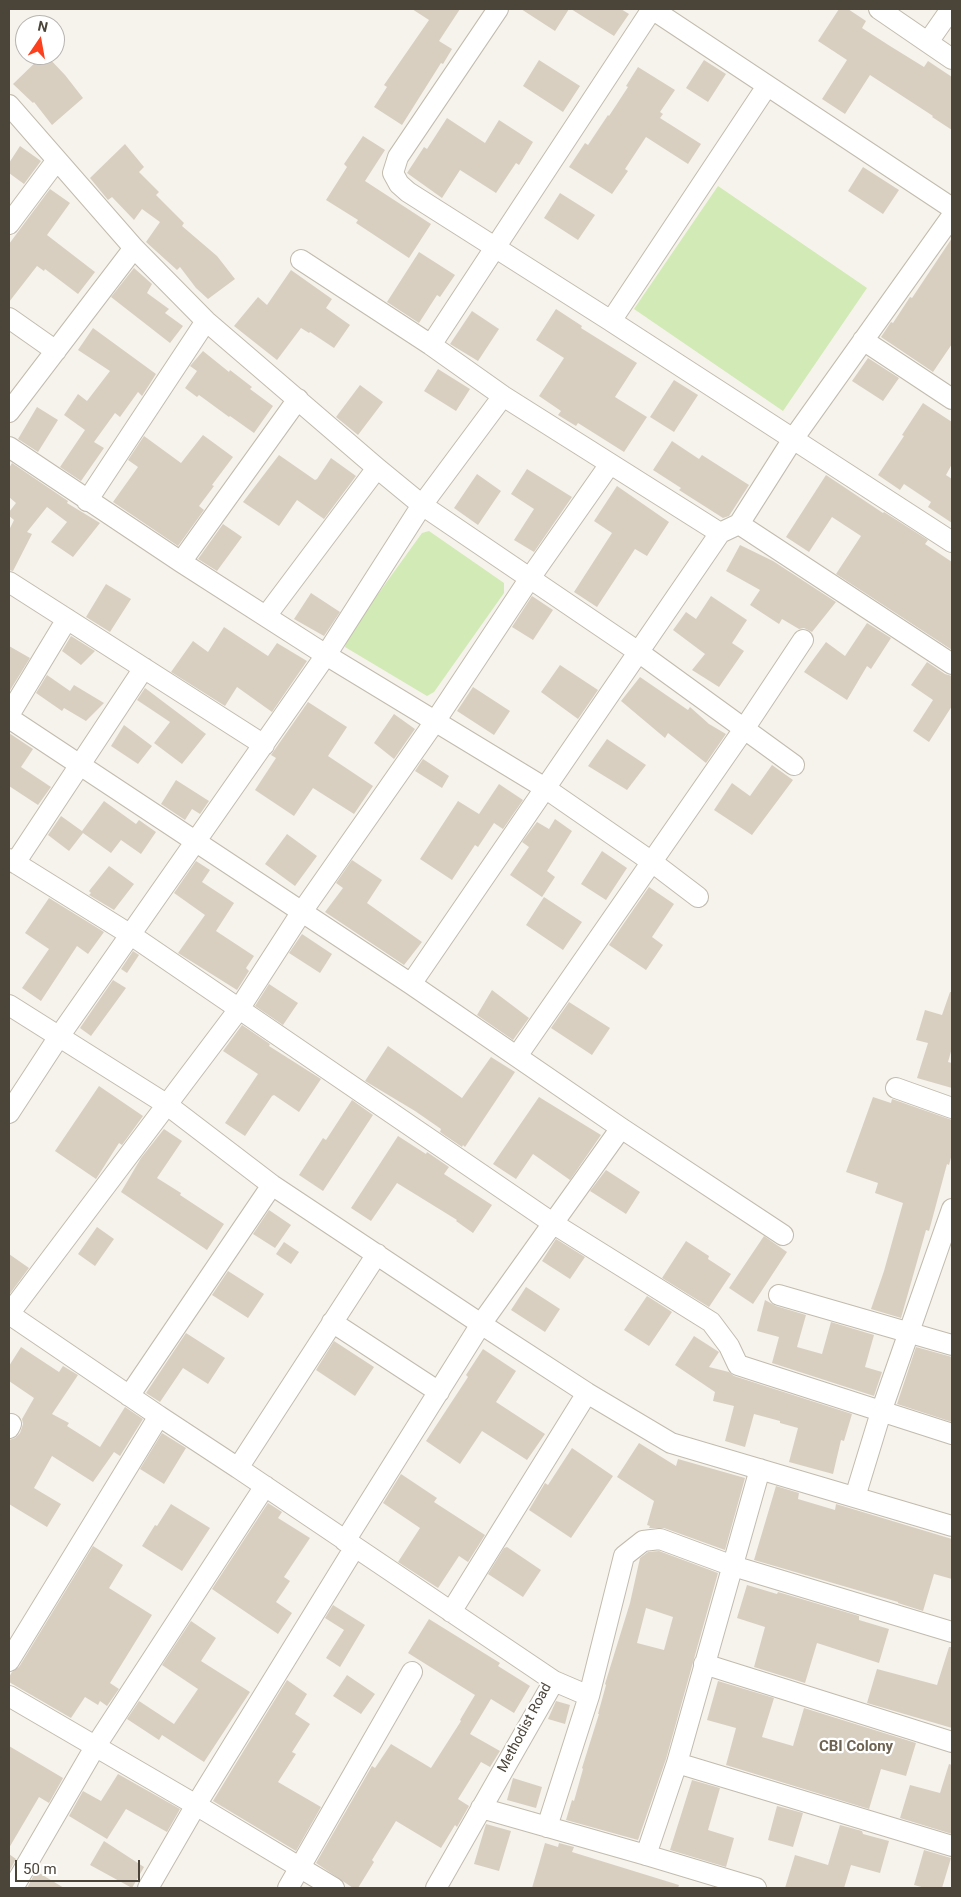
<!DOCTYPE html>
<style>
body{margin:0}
#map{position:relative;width:961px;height:1897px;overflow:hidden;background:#f6f3ec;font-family:Roboto,sans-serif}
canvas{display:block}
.frame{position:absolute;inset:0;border:10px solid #4b4439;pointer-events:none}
.north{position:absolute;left:15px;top:15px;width:50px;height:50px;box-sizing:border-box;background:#fff;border:1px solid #b7b4b0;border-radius:50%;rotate:12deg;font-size:14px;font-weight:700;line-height:20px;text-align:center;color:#4b4439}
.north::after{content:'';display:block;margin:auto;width:18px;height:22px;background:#fc3f1d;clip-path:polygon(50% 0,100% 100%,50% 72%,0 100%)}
.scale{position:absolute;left:15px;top:1860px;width:125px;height:22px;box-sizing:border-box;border:2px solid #4b4439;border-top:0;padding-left:6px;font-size:15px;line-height:18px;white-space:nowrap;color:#4b4439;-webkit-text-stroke:4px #fff;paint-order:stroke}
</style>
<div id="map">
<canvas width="961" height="1897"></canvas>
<div class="frame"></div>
<div class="north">N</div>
<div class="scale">50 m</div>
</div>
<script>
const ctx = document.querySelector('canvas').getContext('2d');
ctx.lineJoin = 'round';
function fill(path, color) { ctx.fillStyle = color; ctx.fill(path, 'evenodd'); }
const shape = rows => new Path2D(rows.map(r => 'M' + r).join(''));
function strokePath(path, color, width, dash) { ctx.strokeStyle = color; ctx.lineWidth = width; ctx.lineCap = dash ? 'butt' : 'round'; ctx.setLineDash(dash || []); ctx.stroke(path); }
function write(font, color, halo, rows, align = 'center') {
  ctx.font = font + ' Roboto,sans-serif'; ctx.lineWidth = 4.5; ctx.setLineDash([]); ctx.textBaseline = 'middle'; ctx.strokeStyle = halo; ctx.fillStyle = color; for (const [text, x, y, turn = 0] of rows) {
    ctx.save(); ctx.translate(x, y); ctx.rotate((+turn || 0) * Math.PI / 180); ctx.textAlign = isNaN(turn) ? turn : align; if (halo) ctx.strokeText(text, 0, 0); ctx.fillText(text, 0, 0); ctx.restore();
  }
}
const green = shape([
 [718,186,867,288,783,411,634,309],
 [429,531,504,583,504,593,434,692,427,696,345,647,347,637,422,533]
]);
const building = shape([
 [412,9,460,9,439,41,452,49,443,64,441,63,402,125,374,107,387,87,384,85,429,20],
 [521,9,569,9,555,31],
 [571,9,621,9,629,14,614,36],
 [839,9,848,9,866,21,862,28,890,46,924,67,928,61,952,77,952,130,932,117,933,116,870,75,845,114,822,99,847,60,818,41],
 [43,55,46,55,65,75,83,98,52,125,34,102,33,103,13,84],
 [539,60,580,86,563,112,523,86],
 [704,60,726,74,708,102,686,88],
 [638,67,675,90,660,112,663,114,660,118,701,144,688,164,646,137,625,169,628,171,612,194,569,167,585,143,588,145,608,115,609,116,628,87,626,86],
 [447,118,485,143,499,120,533,142,519,165,516,163,496,193,460,170,442,198,407,173,424,147,427,149],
 [363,136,385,150,365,181,431,224,409,258,356,223,358,220,326,200,347,167,344,164],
 [125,144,144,167,139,172,159,192,156,195,184,223,182,226,217,256,235,279,208,299,196,288,180,267,177,270,146,242,160,222,142,209,134,220,112,197,108,200,90,178],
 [20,146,41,161,24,184,9,173,9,163],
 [863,167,899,190,883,214,848,191],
 [50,189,70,203,47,235,95,272,78,294,45,269,44,271,37,266,9,302,9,244],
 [560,193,595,215,578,240,544,218],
 [952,238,952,344,933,372,881,337,891,322,893,323,910,297,912,298],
 [419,252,455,275,440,297,437,295,419,323,387,302],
 [134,268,152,284,147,293,169,309,165,313,183,326,170,343,111,297],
 [291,270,332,299,326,308,350,325,334,348,310,332,309,333,301,328,277,360,234,326,258,297,267,305],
 [556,309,582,326,581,328,637,363,615,397,647,417,624,452,578,423,576,426,558,415,561,411,539,396,564,358,536,340],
 [472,311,499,329,478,361,450,344],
 [93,328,156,374,142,396,138,392,120,417,115,413,94,442,104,448,81,481,60,467,85,430,64,415,78,394,87,401,110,371,78,350],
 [203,351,229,372,230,370,252,387,250,389,273,406,254,433,230,416,229,417,199,395,197,397,185,388,197,371,190,366],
 [868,358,899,378,883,401,852,381],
 [438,369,470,389,456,411,424,391],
 [674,380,698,395,674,432,650,417],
 [360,385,383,402,358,435,336,417],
 [923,403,952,422,952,464,946,475,952,479,952,523,928,507,931,502,904,484,900,490,878,475,904,436,902,435],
 [37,407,58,420,38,452,18,439],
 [203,435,233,457,212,485,214,486,199,506,204,510,178,546,113,502,138,467,128,460,144,436,181,463],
 [672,441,699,459,702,455,749,485,729,516,723,518,679,490,681,488,653,470],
 [279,455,315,480,317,479,331,458,356,476,324,519,297,500,279,526,243,502],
 [12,463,68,501,67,503,100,523,73,557,51,542,67,522,47,507,27,532,32,534,13,571,9,570,9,530,14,520,9,516,9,512,16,503,9,497,9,468],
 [527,469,572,497,534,552,514,540,534,509,511,494],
 [477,474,501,491,478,525,454,508],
 [826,475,883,513,884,512,928,540,925,544,952,562,952,650,836,574,861,536,832,517,809,552,786,537],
 [617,486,669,522,647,556,635,549,597,607,574,592,612,533,594,521],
 [223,524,242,537,217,571,198,559],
 [740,545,773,561,836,602,812,632,804,628,799,629,782,619,779,624,750,605,760,590,726,571],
 [106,584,131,599,110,632,86,617],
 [311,593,340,612,324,636,294,619],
 [532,596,553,610,533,640,512,627],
 [711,596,747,620,732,643,744,651,719,687,692,670,705,654,673,630,686,612,696,619],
 [867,623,891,638,871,669,867,666,847,700,804,672,826,642,845,656],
 [224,627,268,656,277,643,307,661,272,712,237,687,225,706,171,672,193,641,208,652],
 [71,636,95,651,81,665,62,651],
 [9,646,30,658,9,692],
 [927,662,945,674,952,676,952,706,929,742,913,731,933,700,911,685],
 [560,665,598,690,578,719,541,692],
 [47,675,70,691,74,685,104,703,86,721,64,708,62,711,36,693],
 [640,677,688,710,690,707,709,724,726,734,706,763,668,733,665,738,621,701],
 [473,687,510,711,494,735,457,711],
 [145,688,206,734,182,764,154,743,170,722,137,700],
 [308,702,347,727,328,756,373,786,354,814,313,788,294,816,255,790,276,758,271,755],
 [394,714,415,729,394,759,374,743],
 [124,725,152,746,138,764,111,746],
 [9,733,33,749,21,767,51,787,38,805,9,786],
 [607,739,646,765,627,790,588,766],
 [423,759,449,776,442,788,415,771],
 [772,765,793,780,752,835,714,810,732,783,750,796],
 [176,780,209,801,200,814,192,809,185,820,161,804],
 [499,784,523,800,503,829,494,823,478,847,475,845,452,880,420,859,458,801,479,814],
 [104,801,136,824,139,820,156,832,141,854,121,840,111,853,83,833,69,851,48,835,61,816,82,831],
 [555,819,572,831,547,871,555,877,542,897,510,875,529,847,522,842,537,822,549,829],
 [287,834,317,856,295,886,265,864],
 [602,851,627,868,606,900,581,884],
 [352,860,382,880,367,903,422,942,404,965,325,912,343,888,336,883],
 [196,861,210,870,202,882,234,903,216,931,254,956,246,968,249,971,237,990,178,953,205,915,174,893],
 [109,866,134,884,114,910,89,895,91,893,89,891],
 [649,887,674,904,652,937,663,945,646,970,609,945],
 [544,897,582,922,563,950,526,925],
 [49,898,104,932,88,954,77,946,41,1001,22,988,49,949,25,933],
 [302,934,332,954,320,973,289,953],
 [133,951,139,955,127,973,121,969],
 [113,980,126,988,91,1036,80,1028],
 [269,984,298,1003,283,1025,255,1006],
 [492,990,529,1018,513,1040,477,1015],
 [950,992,952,992,952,1048,948,1062,952,1063,952,1088,917,1078,928,1043,916,1040,925,1010,942,1015],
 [569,1002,610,1028,592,1055,551,1028],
 [242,1025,270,1044,269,1046,321,1079,299,1112,274,1095,272,1096,245,1136,225,1123,258,1074,223,1051],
 [388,1046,462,1098,491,1057,515,1072,465,1147,463,1145,462,1147,440,1132,441,1129,415,1111,365,1081],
 [99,1086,143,1116,122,1145,119,1143,96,1179,55,1151],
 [539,1097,601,1135,570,1180,533,1154,516,1179,493,1164],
 [873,1097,891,1103,892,1099,952,1120,952,1154,949,1165,947,1164,929,1231,926,1230,901,1318,871,1309,884,1271,903,1203,875,1193,878,1183,846,1172],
 [352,1100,373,1115,323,1191,299,1175,323,1138,326,1140],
 [164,1129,182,1141,157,1178,181,1193,180,1195,224,1224,207,1250,121,1192,141,1158],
 [398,1136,426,1154,427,1152,449,1167,444,1174,492,1205,473,1233,456,1221,457,1220,397,1183,371,1221,351,1208],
 [606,1170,640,1192,626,1214,590,1191],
 [269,1210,291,1225,275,1248,253,1234],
 [97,1227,114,1239,95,1266,78,1254],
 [764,1236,787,1252,753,1304,729,1288],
 [556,1239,585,1257,570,1279,542,1261],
 [686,1241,709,1256,708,1259,731,1274,709,1307,662,1278],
 [284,1242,299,1252,291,1264,276,1254],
 [9,1254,29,1268,9,1295],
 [228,1271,264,1294,248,1318,212,1295],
 [526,1287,560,1309,545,1332,511,1310],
 [647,1296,672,1312,649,1346,624,1330],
 [765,1300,776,1306,806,1315,797,1347,822,1354,831,1322,874,1335,865,1367,882,1372,874,1396,772,1363,779,1337,757,1331],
 [186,1333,225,1358,208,1384,183,1368,160,1402,146,1393],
 [694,1336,719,1352,709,1367,729,1372,734,1376,852,1414,844,1441,841,1440,833,1474,789,1462,798,1428,780,1423,780,1421,754,1414,745,1447,725,1441,734,1406,713,1401,715,1392,675,1365],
 [334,1341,374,1367,355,1396,316,1370],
 [21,1347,59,1372,63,1366,78,1375,52,1414,69,1423,67,1426,100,1447,125,1407,143,1419,120,1456,114,1452,93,1482,52,1456,34,1488,61,1504,47,1527,9,1504,9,1440,15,1438,20,1433,23,1424,22,1419,34,1398,9,1381,9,1366],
 [916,1347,952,1357,952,1422,897,1404],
 [483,1349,516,1371,496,1402,545,1434,527,1460,482,1431,460,1464,426,1441,468,1377,466,1375],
 [162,1433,186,1448,164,1484,140,1469],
 [639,1443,676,1466,678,1459,745,1478,725,1550,664,1528,649,1528,650,1526,647,1525,654,1501,617,1477],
 [572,1448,613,1476,571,1538,529,1510,545,1483,548,1485],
 [401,1474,437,1498,434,1502,485,1535,468,1562,459,1556,438,1588,398,1562,420,1528,383,1503],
 [776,1486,799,1493,798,1499,835,1510,836,1504,952,1539,952,1579,934,1574,923,1611,898,1603,898,1602,754,1560],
 [268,1503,282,1512,278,1518,310,1538,284,1577,290,1581,276,1602,292,1613,278,1634,212,1589],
 [171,1504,210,1528,182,1571,142,1546,155,1525,157,1526],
 [93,1546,123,1565,109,1588,152,1615,110,1683,119,1689,107,1706,100,1701,98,1705,85,1697,71,1718,9,1682,9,1677,12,1672,19,1667],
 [507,1547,541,1570,523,1597,488,1574,504,1548],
 [659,1551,718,1573,666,1759,638,1840,566,1820,572,1800,574,1801,583,1769,582,1768,599,1714,598,1714,606,1685,605,1684,630,1603,640,1558,648,1552],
 [646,1608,673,1617,664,1650,637,1643],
 [747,1585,777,1594,778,1592,859,1616,859,1620,889,1629,879,1663,817,1643,805,1683,754,1667,765,1627,737,1618],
 [333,1605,365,1625,340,1667,326,1658,344,1630,325,1618],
 [429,1619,500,1663,498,1666,530,1686,514,1713,491,1699,470,1734,500,1751,490,1767,481,1762,458,1799,469,1806,457,1827,455,1825,441,1848,396,1821,372,1860,374,1862,358,1888,353,1888,316,1863,372,1766,375,1768,391,1744,431,1768,461,1721,460,1720,475,1695,408,1653],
 [191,1621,216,1638,201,1661,250,1692,204,1762,162,1735,159,1740,127,1719,139,1701,174,1724,198,1689,162,1665],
 [949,1647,952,1647,952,1728,867,1703,877,1669,937,1685],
 [347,1675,375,1694,361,1714,333,1696],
 [287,1680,307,1694,295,1714,310,1724,292,1752,296,1754,278,1782,321,1807,296,1851,213,1801],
 [718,1681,774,1698,762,1737,793,1746,804,1708,916,1743,906,1776,881,1769,869,1809,726,1765,736,1728,707,1720],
 [556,1701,570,1705,565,1724,548,1719],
 [9,1746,63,1778,49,1803,39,1797,9,1848],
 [949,1764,952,1765,952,1834,900,1818,910,1785,940,1793],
 [118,1774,180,1809,167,1832,126,1809,107,1839,69,1816,83,1791,101,1801],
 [513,1778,542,1787,536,1808,507,1800],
 [692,1780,720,1788,708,1830,734,1838,726,1867,670,1850],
 [777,1806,803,1813,793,1847,768,1840],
 [486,1824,511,1831,499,1871,474,1864],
 [840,1825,862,1831,863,1834,889,1841,880,1873,851,1865,844,1888,785,1888,795,1855,828,1865],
 [104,1841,144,1867,132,1888,90,1865],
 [545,1843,558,1847,559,1843,574,1847,572,1852,679,1885,678,1888,532,1888],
 [924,1850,951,1858,942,1888,925,1888,914,1885],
 [9,1854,16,1859,9,1872],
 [36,1871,64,1888,27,1888]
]);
const minor = shape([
 [498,9,398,157,393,173,399,184,408,192,611,321,767,86],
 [652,9,952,208],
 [879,9,952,59],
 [928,42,951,9],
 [9,105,134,248,206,321,377,468,422,505,637,651,794,765],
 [9,224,57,160],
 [301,260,431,345],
 [9,318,56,351],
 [611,321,952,542],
 [863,340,952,399],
 [9,412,134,248],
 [9,447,181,562,326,655,545,788,652,862,698,897],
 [87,501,206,321],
 [739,524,952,664],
 [720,533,739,524,793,439,952,216],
 [181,562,298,399],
 [9,582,264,745],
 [266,616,377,468],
 [9,715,67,619],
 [9,718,411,984,621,1128,783,1235],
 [9,859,131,935,554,1224,711,1322,729,1346,738,1365,952,1434],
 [15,863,144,668],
 [411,984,720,533,503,396,431,345,652,9],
 [9,1005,166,1104,272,1185,481,1324,587,1393,671,1443,952,1526],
 [517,1056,744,729,803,640],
 [896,1088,952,1108],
 [9,1113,58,1038,326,655,422,505,503,396],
 [779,1295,952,1345],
 [9,1314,239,1009,301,913,436,720,530,578,610,464],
 [9,1314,159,1416],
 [332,1322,439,1392],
 [129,1396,272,1185],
 [9,1428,11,1424],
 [238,1468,554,1681,589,1696],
 [855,1497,881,1412,952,1209],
 [345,1541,481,1324,621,1128],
 [451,1612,587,1393],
 [9,1661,159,1416,238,1468,377,1254],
 [704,1664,952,1742],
 [9,1696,196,1805,334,1888],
 [677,1763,952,1846],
 [481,1808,646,1855,756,1888],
 [547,1827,589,1696,624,1556,643,1541,660,1539,733,1566,952,1632],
 [646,1855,677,1763,760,1469],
 [13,1888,95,1747,265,1486],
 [148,1888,196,1805,355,1547],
 [288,1888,412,1672],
 [436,1888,554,1681]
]);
const streetNames = [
 ["Methodist Road",525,1728,-62]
];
const neighbourhoodNames = [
 ["CBI Colony",856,1747]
];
fill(green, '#d2eab5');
fill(building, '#d8cfc1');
strokePath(minor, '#c2bbae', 22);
strokePath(minor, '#fff', 20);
write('14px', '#4b4439', '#fff', streetNames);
write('bold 15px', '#6e6250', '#fff', neighbourhoodNames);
</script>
